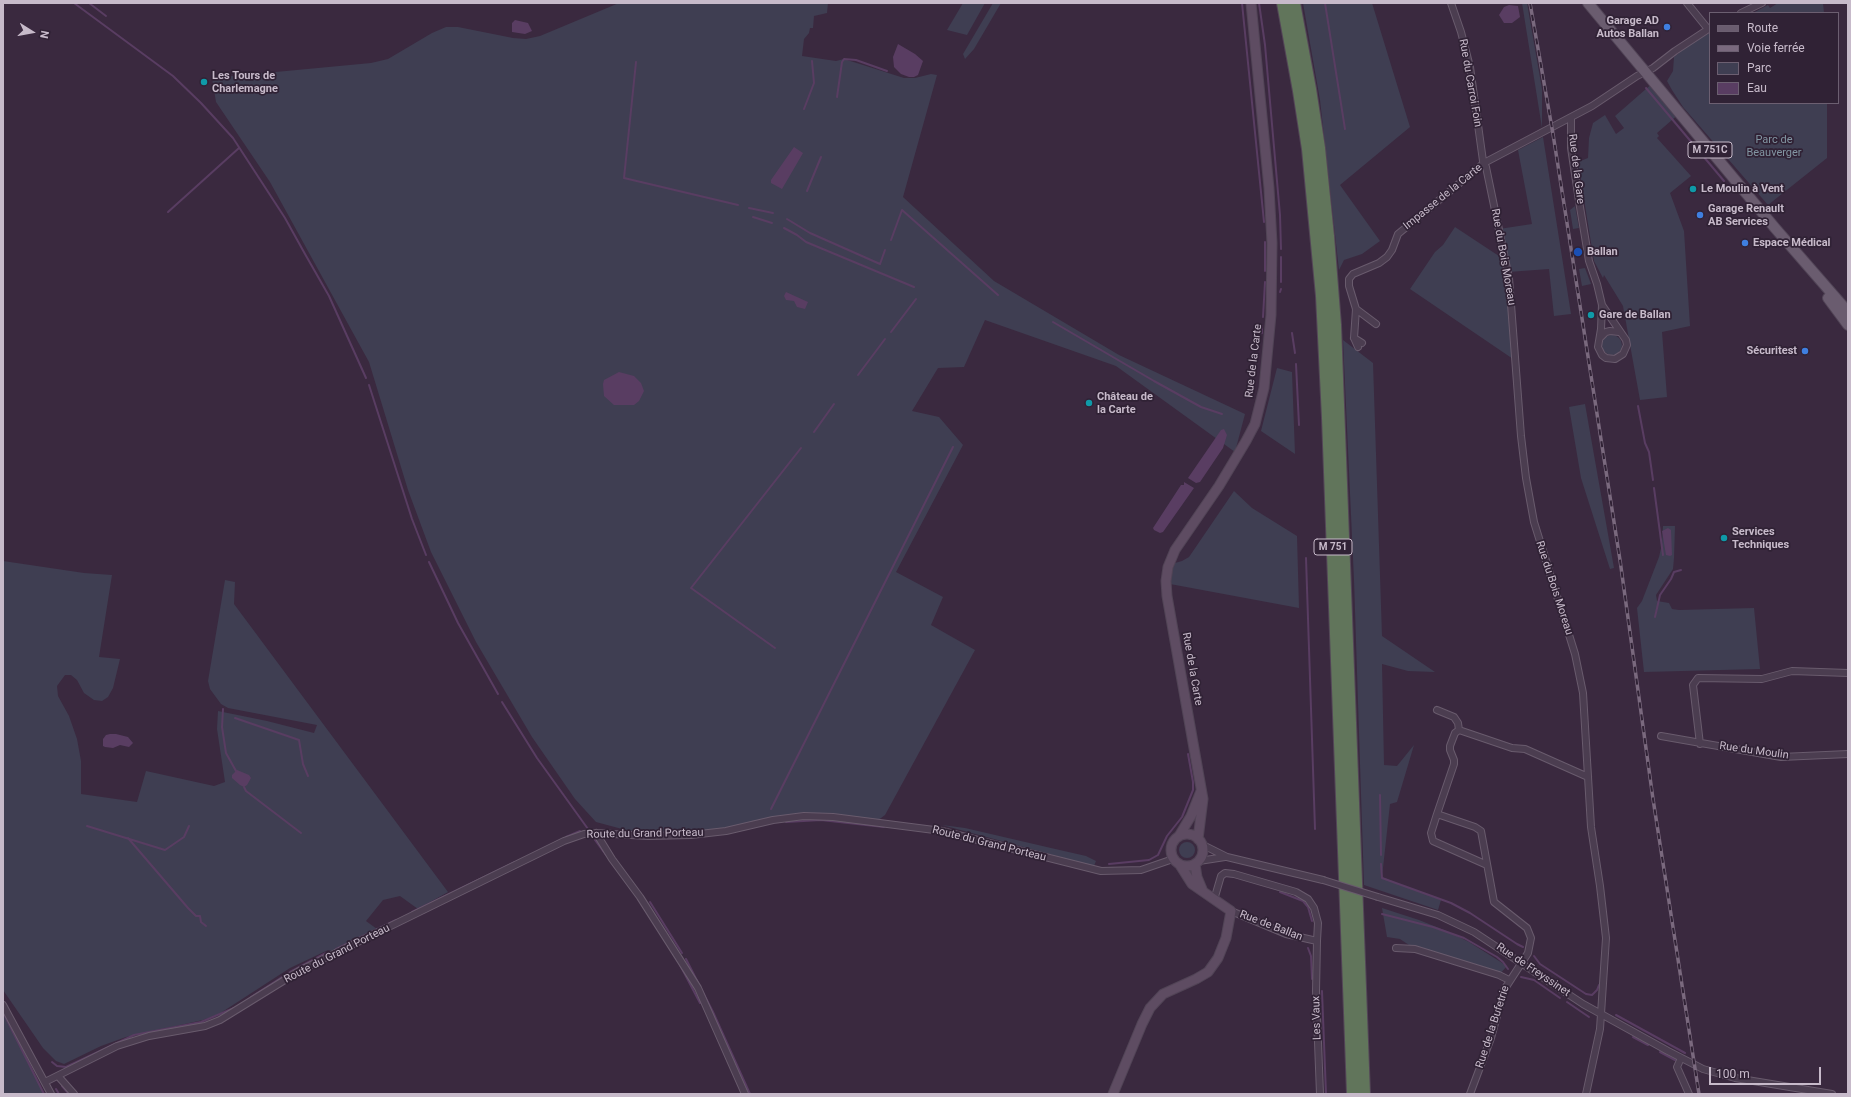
<!DOCTYPE html>
<meta charset="utf-8">
<style>
body{margin:0}
#map{position:relative;width:1851px;height:1097px;overflow:hidden;background:#3a293f;font-family:Roboto,sans-serif}
canvas{display:block}
.frame{position:absolute;inset:0;border:4px solid #c7baca;pointer-events:none}
.legend{position:absolute;left:1709px;top:12px;width:130px;height:92px;box-sizing:border-box;background:#302235;border:1px solid #6c5f71;margin:0;padding:5px 7px;list-style:none;font-size:12px;color:#c7baca}
.legend li{display:flex;align-items:center;gap:8px;height:20px}
.legend b{width:20px;border:1px solid #6c5f71}
.north{position:absolute;left:12px;top:12px;width:40px;height:40px;-webkit-text-stroke:3px #302235;paint-order:stroke;rotate:101deg;font-size:11px;font-weight:700;line-height:16px;text-align:center;color:#c7baca}
.north::after{content:'';display:block;margin:auto;width:14px;height:18px;background:#c7baca;clip-path:polygon(50% 0,100% 100%,50% 72%,0 100%)}
.scale{position:absolute;left:1709px;top:1067px;width:112px;height:18px;box-sizing:border-box;border:2px solid #c7baca;border-top:0;padding-left:5px;font-size:12px;line-height:14px;white-space:nowrap;color:#c7baca;-webkit-text-stroke:3px #302235;paint-order:stroke}
</style>
<div id="map">
<canvas width="1851" height="1097"></canvas>
<div class="frame"></div>
<ul class="legend">
<li><b style="height:5px;background:#6a5c6f"></b>Route</li>
<li><b style="height:5px;background:#7a697e"></b>Voie ferrée</li>
<li><b style="height:11px;background:#3f3e52"></b>Parc</li>
<li><b style="height:11px;background:#593d62"></b>Eau</li>
</ul>
<div class="north">N</div>
<div class="scale">100 m</div>
</div>
<script>
const ctx = document.querySelector('canvas').getContext('2d');
ctx.lineJoin = 'round';
function fill(path, color) { ctx.fillStyle = color; ctx.fill(path, 'evenodd'); }
const shape = rows => new Path2D(rows.map(r => 'M' + r).join(''));
function strokePath(path, color, width, dash) { ctx.strokeStyle = color; ctx.lineWidth = width; ctx.lineCap = dash ? 'butt' : 'round'; ctx.setLineDash(dash || []); ctx.stroke(path); }
function write(font, color, halo, rows, align = 'center') {
  ctx.font = font + ' Roboto,sans-serif'; ctx.lineWidth = 3.5; ctx.setLineDash([]); ctx.textBaseline = 'middle'; ctx.strokeStyle = halo; ctx.fillStyle = color; for (const [text, x, y, turn = 0] of rows) {
    ctx.save(); ctx.translate(x, y); ctx.rotate((+turn || 0) * Math.PI / 180); ctx.textAlign = isNaN(turn) ? turn : align; if (halo) ctx.strokeText(text, 0, 0); ctx.fillText(text, 0, 0); ctx.restore();
  }
}
const green = shape([
 [619,3,828,3,827,13,814,16,813,28,810,28,809,33,804,39,802,56,836,61,844,59,904,78,915,78,931,74,937,75,903,197,994,281,1119,355,1245,414,1235,452,1116,366,985,320,964,367,938,368,912,411,939,417,963,445,896,572,943,597,931,625,975,650,885,815,877,821,804,816,726,831,648,836,596,822,575,799,532,737,476,642,431,552,408,490,369,362,270,182,216,102,212,78,371,63,388,59,432,33,446,27,458,27,513,38,526,39,540,36],
 [963,3,985,3,967,35,947,30],
 [993,3,1001,3,974,49,965,59,963,54],
 [1303,3,1372,3,1410,127,1340,185,1380,241,1362,254,1344,260,1339,270,1320,100],
 [1522,3,1527,3,1542,89,1542,128],
 [1778,3,1823,3,1824,13,1753,13,1768,5,1770,8],
 [1710,33,1710,103,1827,103,1827,158,1768,205,1683,107,1672,90,1667,81,1673,71,1674,57,1692,42],
 [1654,82,1680,113,1657,133,1659,136,1657,138,1691,176,1670,193,1684,231,1690,326,1662,332,1667,397,1640,400,1623,306,1604,275,1603,278,1594,261,1578,162,1588,158,1589,138,1593,123,1605,115,1616,134,1624,128,1615,116],
 [1543,137,1571,314,1554,316,1549,269,1508,272,1516,361,1410,289,1435,252,1443,245,1455,227,1505,260,1499,229,1532,224,1518,150],
 [1575,206,1579,228,1573,229,1570,210],
 [1585,268,1591,284,1582,286,1579,269],
 '1602 345a10 10 0 1 1 20 0a10 10 0 1 1-20 0Z',
 [1343,340,1373,363,1382,636,1435,672,1408,671,1382,664,1384,765,1397,766,1414,745,1397,802,1390,804,1382,877,1441,900,1438,910,1364,885,1354,580],
 [1277,368,1292,372,1295,454,1261,431],
 [1585,404,1614,568,1610,569,1581,478,1569,407],
 [1234,491,1252,508,1297,536,1299,608,1170,584,1171,573,1175,563,1182,561,1189,557],
 [1663,526,1675,526,1674,558,1673,569,1656,595,1657,601,1669,603,1672,609,1679,610,1754,608,1760,669,1644,672,1637,608,1642,601,1659,557,1662,544],
 [3,561,84,573,112,575,99,657,120,659,113,688,108,697,102,701,94,700,84,693,77,680,71,675,65,675,57,686,58,696,69,716,77,739,81,761,81,794,137,802,146,771,214,786,225,782,217,729,218,711,267,721,314,733,317,725,228,708,221,704,210,689,208,681,225,580,235,582,234,604,448,892,418,909,400,896,383,900,366,921,381,932,336,952,328,950,290,968,219,1014,203,1020,126,1037,101,1046,64,1064,56,1061,43,1048,3,990],
 [942,825,965,828,1051,848,1086,856,1096,861,1094,866],
 '1179 850a8 8 0 1 1 16 0a8 8 0 1 1-16 0Z',
 [1382,908,1419,920,1449,932,1469,942,1507,966,1499,975,1415,949,1400,939,1387,937],
 [3,1014,16,1036,44,1094,3,1094]
]);
const water = shape([
 [1509,5,1518,6,1520,17,1512,23,1504,23,1499,15,1504,7],
 [515,20,528,23,532,31,525,34,512,32,512,23],
 [898,44,915,54,923,61,918,75,914,77,909,77,901,74,894,67,893,57],
 [794,147,803,153,782,189,771,183,771,180],
 [786,292,808,302,805,309,797,307,794,301,786,300,784,296],
 [619,372,634,376,641,383,644,391,639,401,634,405,614,405,604,396,603,384,604,380],
 [1224,429,1227,435,1223,448,1200,482,1196,483,1188,478,1221,430],
 [1184,482,1194,488,1163,532,1160,533,1154,530,1153,528,1181,485,1184,485],
 [1668,528,1671,530,1672,555,1670,556,1666,555,1662,531],
 [110,734,116,734,128,737,133,743,129,747,120,745,113,748,105,747,103,746,103,739,106,735],
 [237,770,249,775,251,778,247,785,244,787,240,785,232,778,232,775]
]);
const stream = shape([
 [74,3,173,76,201,103,233,138,285,218,305,254,329,296,366,378],
 [89,3,106,16],
 [1242,3,1264,222],
 [1259,3,1265,45,1280,215,1281,249],
 [1325,3,1345,129],
 [636,62,624,178,738,205],
 [1646,88,1724,181],
 [837,97,842,62,844,59,856,60,887,71],
 [804,109,814,83,812,61],
 [807,191,821,157],
 [749,208,773,213],
 [168,212,239,148],
 [753,217,772,223],
 [787,219,810,233,880,264,885,250],
 [784,228,797,235,806,242,914,287],
 [891,240,902,210,998,295],
 [1265,271,1265,242],
 [1281,282,1281,257],
 [1280,292,1281,289],
 [1263,317,1265,282],
 [1053,322,1154,381,1201,407,1222,414],
 [891,332,916,299],
 [1262,333,1262,326],
 [1292,333,1295,353],
 [1296,364,1299,425],
 [858,375,885,339],
 [369,385,412,519,426,555],
 [1638,406,1645,443,1649,452,1653,480],
 [814,432,834,404],
 [1654,488,1663,555],
 [1306,558,1315,829],
 [429,562,458,623,498,694],
 [1655,617,1660,595,1671,579,1674,572,1681,570],
 [775,648,691,588,801,448],
 [502,702,537,758,588,829],
 [223,709,222,727,226,753,236,771],
 [235,718,299,740,303,764,308,776],
 [244,787,246,791,301,833],
 [1380,795,1381,855],
 [771,809,953,447],
 [786,822,821,820,884,827],
 [87,826,165,850,184,837,189,826],
 [566,837,580,831],
 [128,838,188,908,196,916,200,916,201,922,206,926],
 [595,840,606,855],
 [1109,864,1149,860,1158,855,1167,836,1182,817,1193,790,1193,782,1188,754],
 [1381,864,1382,878,1451,903,1470,913,1517,944,1523,947],
 [1280,892,1303,901,1308,907,1312,921],
 [650,902,682,953],
 [412,912,515,862],
 [1382,914,1433,927,1464,938,1497,957,1503,962,1508,969],
 [1308,948,1311,956,1312,979],
 [336,949,396,920],
 [1534,956,1540,964,1586,994,1592,995,1597,990,1599,985],
 [686,959,713,1012,750,1094],
 [680,965,700,1003],
 [1521,977,1534,980,1560,998],
 [1322,991,1326,1094],
 [251,997,290,972,326,953],
 [1567,1002,1589,1017],
 [3,1012,44,1094],
 [1616,1015,1685,1053],
 [1633,1037,1648,1045],
 [1660,1052,1675,1060],
 [52,1062,57,1066,66,1067,134,1035,201,1022,234,1008],
 [62,1086,69,1094],
 [56,1089,59,1094]
]);
const street = shape([
 [1451,3,1461,32,1470,67,1483,161,1486,167,1509,278,1521,436,1526,478,1534,522,1575,654,1583,693,1591,827,1600,886,1606,938,1600,1029,1586,1094],
 [1687,3,1708,29],
 [1741,13,1762,3],
 [1571,118,1571,148,1579,201,1589,261,1597,284,1602,305,1601,329,1598,347,1602,355,1606,358,1615,359,1623,354,1627,345,1626,340,1602,305],
 [1356,309,1376,324],
 [1354,338,1362,343],
 [1600,338,1606,332,1610,331,1619,332],
 [1358,347,1354,338,1356,309,1349,286,1349,279,1353,274,1379,263,1387,257,1392,250,1398,234,1484,163,1592,106,1637,76,1653,68,1675,51,1710,28],
 [1437,710,1454,717,1458,723,1459,730],
 [1661,736,1781,757,1848,754],
 [1700,744,1693,685,1698,678,1762,679,1792,671,1848,673],
 [1437,814,1454,764,1454,760,1450,750,1450,746,1455,733,1459,730,1512,748,1525,749,1588,777],
 [596,833,612,859,640,897,698,988,745,1094],
 [1201,844,1227,857,1323,880],
 [1199,861,1225,857],
 [1378,897,1438,915,1474,932,1583,1004,1668,1051,1703,1069,1735,1078,1832,1094],
 [1214,900,1221,876,1225,873,1234,874,1296,892,1308,899,1314,908,1318,923,1317,941,1286,934,1231,911],
 [1317,941,1316,991,1320,1094],
 [1396,948,1415,949,1499,975,1509,980],
 [3,1005,51,1094],
 [1681,1058,1677,1067,1689,1094],
 [58,1076,74,1094],
 [45,1082,117,1046,149,1036,205,1026,220,1020,301,970,564,841,584,834,596,833,648,836,691,835,726,831,773,820,804,816,833,817,942,831,1101,871,1141,870,1173,859],
 [1470,1094,1491,1038,1504,990,1528,953,1531,938,1527,928,1494,902,1481,831,1475,827,1437,814,1431,833,1433,841,1487,865]
]);
const secondary = shape([
 '1171 850a16 16 0 1 1 32 0a16 16 0 1 1-32 0Z',
 [1179,836,1191,816,1201,791],
 [1198,839,1203,799,1167,596,1166,581,1168,567,1175,550,1219,486,1246,441,1255,424,1264,388,1271,315,1272,243,1269,188,1251,3],
 [1195,864,1197,877,1202,889],
 [1113,1094,1142,1024,1150,1008,1163,994,1196,979,1208,972,1218,958,1226,938,1231,911,1192,884,1180,865]
]);
const primary = shape([
 [1588,3,1775,228,1848,312],
 [1828,298,1848,325]
]);
const highway = shape([
 [1283,3,1299,91,1308,149,1322,296,1328,418,1353,1094],
 [1294,3,1310,89,1319,148,1328,236,1335,325,1364,1094]
]);
const rail = shape([
 [1530,3,1553,134,1620,560,1653,799,1699,1094]
]);
const streetBridge = shape([
 [1323,880,1378,897]
]);
const markers = [
 [1667,27,4,"#3f7fe0"],
 [204,82,4,"#0f9aa8"],
 [1693,189,4,"#0f9aa8"],
 [1700,215,4,"#3f7fe0"],
 [1745,243,4,"#3f7fe0"],
 [1578,252,5,"#1a4fb4"],
 [1591,315,4,"#0f9aa8"],
 [1805,351,4,"#3f7fe0"],
 [1089,403,4,"#0f9aa8"],
 [1724,538,4,"#0f9aa8"]
];
const shields = [
 [1710,150,44],
 [1333,547,38]
];
const shieldNames = [
 ["M 751C",1710,150],
 ["M 751",1333,547]
];
const poiNames = [
 ["Garage AD",1659,21,"right"],
 ["Autos Ballan",1659,34,"right"],
 ["Les Tours de",212,76],
 ["Charlemagne",212,89],
 ["Le Moulin à Vent",1701,189],
 ["Garage Renault",1708,209],
 ["AB Services",1708,222],
 ["Espace Médical",1753,243],
 ["Ballan",1587,252],
 ["Gare de Ballan",1599,315],
 ["Sécuritest",1797,351,"right"],
 ["Château de",1097,397],
 ["la Carte",1097,410],
 ["Services",1732,532],
 ["Techniques",1732,545]
];
const streetNames = [
 ["Rue du Carroi Foin",1470,83,80],
 ["Rue de la Gare",1576,169,83],
 ["Impasse de la Carte",1443,197,-39],
 ["Rue du Bois Moreau",1503,257,80],
 ["Rue de la Carte",1254,361,-83],
 ["Rue du Bois Moreau",1554,588,72],
 ["Rue de la Carte",1192,669,80],
 ["Rue du Moulin",1754,751,8],
 ["Route du Grand Porteau",645,834,-1],
 ["Route du Grand Porteau",989,844,14],
 ["Rue de Ballan",1271,926,21],
 ["Route du Grand Porteau",337,954,-27],
 ["Rue de Freyssinet",1533,970,34],
 ["Les Vaux",1317,1018,-92],
 ["Rue de la Bufetrie",1493,1027,-72]
];
const parkNames = [
 ["Parc de",1774,140],
 ["Beauverger",1774,153]
];
fill(green, '#3f3e52');
fill(water, '#593d62');
strokePath(stream, '#593d62', 2);
strokePath(street, '#695b6d', 8);
strokePath(secondary, '#514456', 11);
strokePath(primary, '#514456', 12);
strokePath(highway, '#534557', 14);
strokePath(street, '#4b3d50', 6);
strokePath(secondary, '#5e4c62', 9);
strokePath(primary, '#6a5c6f', 10);
strokePath(highway, '#61755b', 12);
strokePath(rail, '#7a697e', 3.5);
strokePath(rail, '#302235', 2, [6]);
strokePath(streetBridge, '#695b6d', 8, []);
strokePath(streetBridge, '#4b3d50', 6);
for (const [x, y, r, color] of markers) { const dot = new Path2D(); dot.arc(x, y, r, 0, 2 * Math.PI); ctx.fillStyle = color; ctx.fill(dot); strokePath(dot, '#302235', 1.5); }
for (const [x, y, w] of shields) { const box = new Path2D(); box.roundRect(x - w / 2, y - 8, w, 16, 3); ctx.fillStyle = '#302235'; ctx.fill(box); strokePath(box, '#c7baca', 1); }
write('bold 10px', '#c7baca', null, shieldNames);
write('bold 11px', '#c7baca', '#302235', poiNames, 'left');
write('11px', '#c7baca', '#302235', streetNames);
write('11px', '#8295a2', '#302235', parkNames);
</script>
